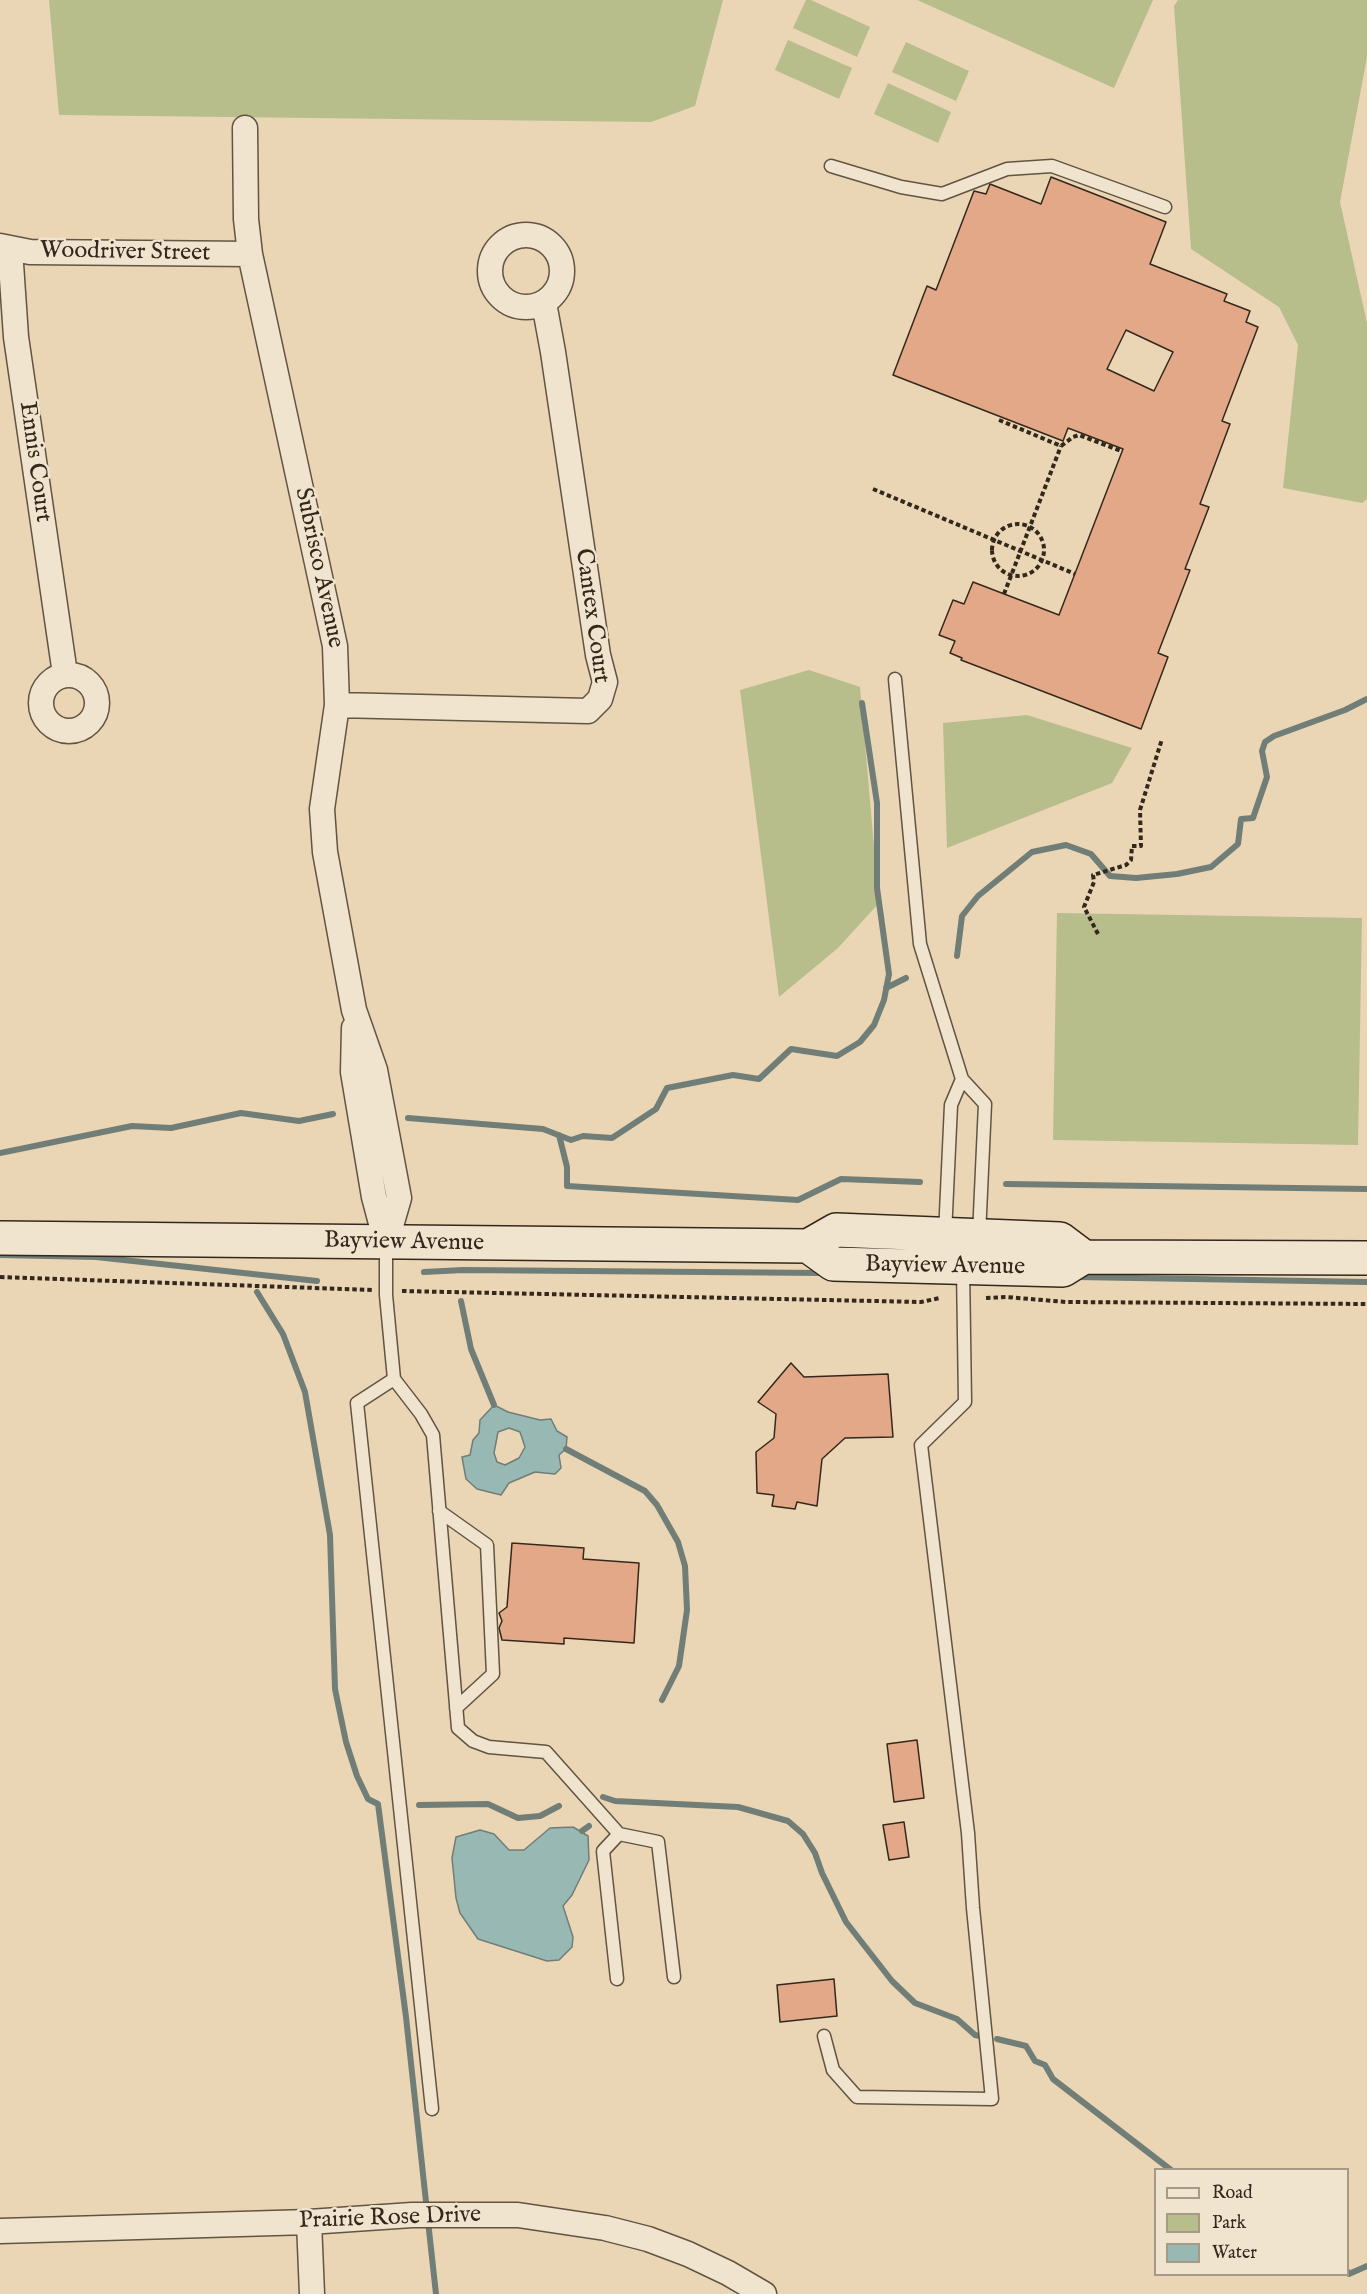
<!DOCTYPE html>
<style>
body{margin:0}
#map{position:relative;width:1367px;height:2294px;overflow:hidden;background:#ead6b5;font-family:"IM FELL English",serif}
canvas{display:block}
.legend{position:absolute;left:1154px;top:2168px;width:195px;height:108px;box-sizing:border-box;background:#f1e4cf;border:2px solid #a59987;margin:0;padding:8px 10px;list-style:none;font-size:18px;color:#34281c}
.legend li{display:flex;align-items:center;gap:12px;height:30px}
.legend b{width:30px;border:2px solid #a59987}
</style>
<div id="map">
<canvas width="1367" height="2294"></canvas>
<ul class="legend">
<li><b style="height:8px;background:#f1e4cf"></b>Road</li>
<li><b style="height:16px;background:#b8bd8c"></b>Park</li>
<li><b style="height:16px;background:#98b8b3"></b>Water</li>
</ul>
</div>
<script>
const ctx = document.querySelector('canvas').getContext('2d');
ctx.lineJoin = 'round';
function fill(path, color) { ctx.fillStyle = color; ctx.fill(path, 'evenodd'); }
const shape = rows => new Path2D(rows.map(r => 'M' + r).join(''));
function strokePath(path, color, width, dash) { ctx.strokeStyle = color; ctx.lineWidth = width; ctx.lineCap = dash ? 'butt' : 'round'; ctx.setLineDash(dash || []); ctx.stroke(path); }
function write(font, color, halo, rows, align = 'center') {
  ctx.font = font + ' "IM FELL English",serif'; ctx.lineWidth = 5; ctx.setLineDash([]); ctx.textBaseline = 'middle'; ctx.strokeStyle = halo; ctx.fillStyle = color; for (const [text, x, y, turn = 0] of rows) {
    ctx.save(); ctx.translate(x, y); ctx.rotate((+turn || 0) * Math.PI / 180); ctx.textAlign = isNaN(turn) ? turn : align; if (halo) ctx.strokeText(text, 0, 0); ctx.fillText(text, 0, 0); ctx.restore();
  }
}
const green = shape([
 [49,0,723,0,695,106,651,122,59,115],
 [806,0,811,0,870,27,857,57,793,28],
 [917,0,1153,0,1114,88],
 [1178,0,1367,0,1367,57,1340,202,1367,323,1367,499,1362,503,1283,488,1298,345,1279,307,1191,249,1174,6],
 [788,40,852,68,839,99,775,70],
 [906,42,969,71,956,101,892,72],
 [888,83,951,112,938,143,874,114],
 [809,670,860,687,879,903,838,948,779,997,740,690],
 [1027,715,1132,748,1112,783,947,848,943,723],
 [1057,913,1362,918,1358,1145,1053,1140]
]);
const water = shape([
 [494,1405,508,1412,540,1420,551,1419,557,1431,567,1437,566,1449,559,1455,561,1468,555,1474,535,1472,509,1483,501,1495,477,1489,466,1479,462,1457,470,1455,473,1440,479,1433,480,1420,494,1405],
 [509,1428,520,1432,525,1447,519,1458,505,1465,497,1462,494,1453,498,1432,509,1428],
 [573,1827,588,1836,589,1860,572,1895,563,1906,573,1937,572,1947,559,1960,547,1961,478,1939,460,1913,456,1898,452,1858,456,1837,480,1830,494,1834,509,1850,524,1850,550,1828,573,1827]
]);
const stream = shape([
 [957,956,962,916,978,896,1032,852,1066,845,1091,854,1110,876,1136,878,1177,874,1211,867,1238,844,1241,819,1253,818,1267,777,1262,751,1265,742,1274,736,1345,710,1367,699],
 [886,988,906,978],
 [408,1118,543,1129,571,1140,583,1136,612,1138,656,1109,667,1088,733,1075,759,1079,791,1049,837,1056,860,1042,874,1025,884,1000,889,974,877,888,877,803,862,703],
 [559,1135,567,1167,567,1186,798,1200,841,1179,920,1182],
 [0,1153,132,1126,171,1128,241,1113,299,1121,333,1114],
 [1006,1184,1367,1189],
 [0,1255,96,1257,317,1281],
 [424,1272,463,1270,822,1273],
 [1077,1277,1367,1282],
 [257,1292,283,1334,305,1392,330,1535,335,1689,346,1742,357,1776,368,1799,378,1804,406,2017,427,2211],
 [461,1301,471,1349,494,1405],
 [566,1449,645,1491,657,1505,678,1542,685,1566,687,1610,679,1666,662,1700],
 [603,1797,615,1801,738,1807,788,1821,803,1834,815,1853,822,1873,846,1922,892,1981,915,2003,957,2019,975,2035,980,2036],
 [419,1805,488,1804,518,1818,540,1816,559,1806],
 [582,1831,589,1826],
 [997,2039,1026,2046,1035,2061,1045,2065,1053,2079,1171,2170],
 [428,2221,436,2294],
 [1348,2272,1349,2274,1367,2266]
]);
const building = shape([
 [1051,177,1166,222,1150,264,1227,294,1224,301,1250,311,1246,322,1258,327,1222,421,1230,424,1200,504,1209,507,1185,569,1190,570,1158,653,1168,657,1141,729,961,660,962,658,950,653,955,641,939,635,953,600,964,604,973,582,1059,615,1123,449,1068,428,1063,441,893,375,927,286,936,290,974,191,986,194,990,184,1041,204,1051,177],
 [1126,330,1173,352,1154,391,1107,369,1126,330],
 [791,1363,804,1377,888,1374,893,1437,845,1438,822,1459,817,1506,797,1502,795,1509,772,1506,774,1495,757,1493,756,1452,774,1438,776,1414,758,1402,791,1363],
 [512,1543,584,1548,583,1559,639,1563,634,1643,564,1638,564,1644,502,1640,499,1628,502,1621,499,1613,507,1607,512,1543],
 [917,1740,924,1798,894,1802,887,1744,917,1740],
 [904,1822,909,1857,889,1860,883,1825,904,1822],
 [834,1979,837,2016,780,2022,777,1985,834,1979]
]);
const path = shape([
 [999,420,1061,446,1073,437,1079,435,1121,451],
 [873,489,1075,574],
 '992 550a26 26 0 1 1 52 0a26 26 0 1 1-52 0Z',
 [1004,594,1061,446],
 [1098,934,1084,907,1094,882,1093,875,1126,865,1131,860,1132,846,1141,846,1140,810,1162,739],
 [0,1277,373,1290],
 [402,1291,921,1302,940,1298],
 [986,1298,1006,1297,1066,1302,1367,1304]
]);
const service = shape([
 [831,166,901,187,942,194,1007,169,1052,166,1165,207],
 [895,679,920,944,962,1079,985,1104,979,1235],
 [945,1234,951,1105,962,1079],
 [386,1243,386,1295,394,1379,357,1403,432,2109],
 [394,1379,421,1414,433,1435,458,1728,473,1741,489,1747,546,1752,619,1834,658,1842,674,1977],
 [439,1511,487,1545,493,1674,456,1708],
 [617,1979,603,1851,619,1834],
 [824,2036,833,2070,857,2097,992,2099,973,1908,968,1833,921,1445,965,1402,963,1268]
]);
const minor = shape([
 [245,128,246,219,250,254,335,646,337,705,322,809,325,852,354,1010,375,1070,399,1198,386,1243],
 '490 271a36 36 0 1 1 72 0a36 36 0 1 1-72 0Z',
 [0,246,30,252,250,254],
 [10,249,16,337,65,674],
 '41 703a28 28 0 1 1 56 0a28 28 0 1 1-56 0Z',
 [337,705,588,711,600,699,605,682,598,655,553,352,544,303],
 [354,1028,353,1072,374,1197,386,1242],
 [309,2222,312,2294],
 [0,2231,309,2222,412,2215,518,2215,605,2228,648,2239,688,2254,728,2273,764,2294]
]);
const secondary = shape([
 [0,1238,808,1246,836,1230,1060,1239,1084,1257],
 [808,1246,833,1264,1063,1270,1084,1257,1367,1258]
]);
const streetNames = [
 ["Woodriver Street",125,253,1],
 ["Ennis Court",34,462,82],
 ["Subrisco Avenue",318,568,78],
 ["Cantex Court",591,616,82],
 ["Bayview Avenue",404,1243,1],
 ["Bayview Avenue",945,1267,1],
 ["Prairie Rose Drive",390,2219,-2]
];
fill(green, '#b8bd8c');
fill(water, '#98b8b3');
strokePath(water, '#707e77', 1.5);
strokePath(stream, '#707e77', 6);
fill(building, '#e3a888');
strokePath(building, '#34281c', 1.5);
strokePath(service, '#625442', 15);
strokePath(minor, '#625442', 27);
strokePath(secondary, '#34281c', 36);
strokePath(path, '#34281c', 4, [4.5, 3]);
strokePath(service, '#f1e4cf', 12);
strokePath(minor, '#f1e4cf', 24);
strokePath(secondary, '#f1e4cf', 33);
write('24px', '#34281c', '#f1e4cf', streetNames);
</script>
